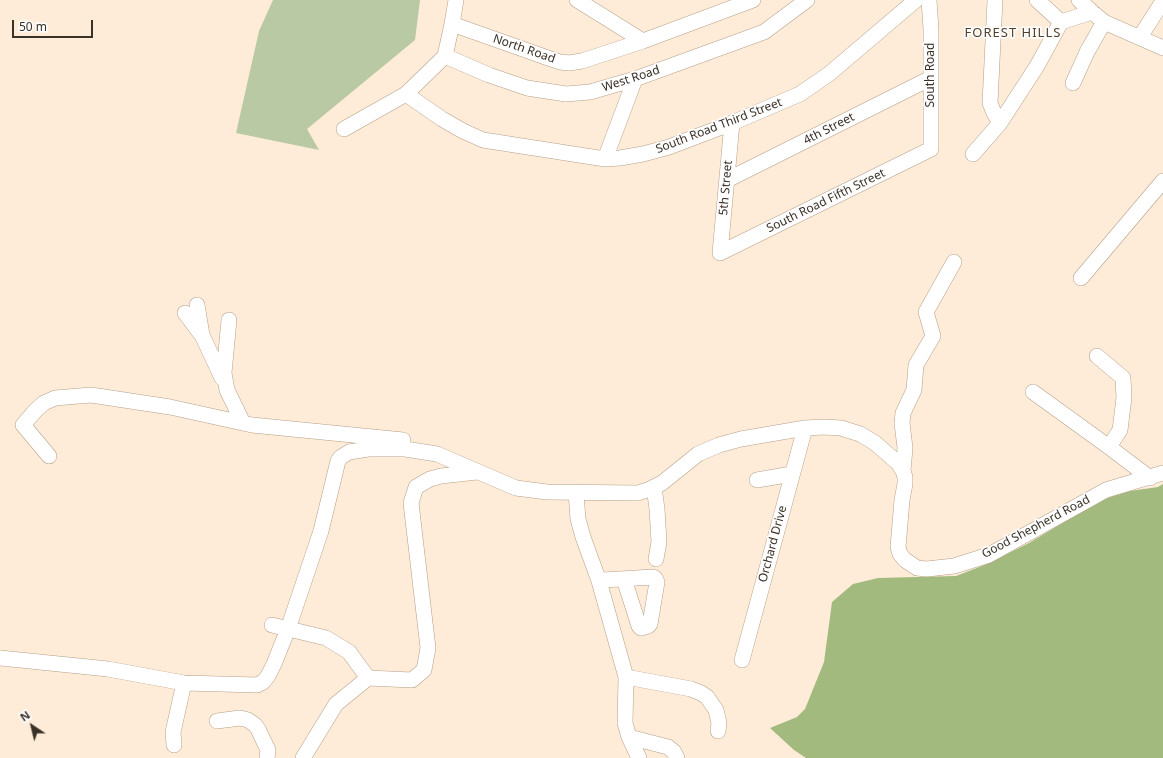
<!DOCTYPE html>
<style>
body{margin:0}
#map{position:relative;width:1163px;height:758px;overflow:hidden;background:#ffecd8;font-family:"Noto Sans",sans-serif}
canvas{display:block}
.north{position:absolute;left:12px;top:706px;width:40px;height:40px;-webkit-text-stroke:3px #fdfdfd;paint-order:stroke;rotate:325deg;font-size:11px;font-weight:700;line-height:16px;text-align:center;color:#3a3127}
.north::after{content:'';display:block;margin:auto;width:14px;height:18px;background:#3a3127;clip-path:polygon(50% 0,100% 100%,50% 72%,0 100%)}
.scale{position:absolute;left:12px;top:20px;width:81px;height:18px;box-sizing:border-box;border:2px solid #3a3127;border-top:0;padding-left:5px;font-size:12px;line-height:14px;white-space:nowrap;color:#3a3127;-webkit-text-stroke:3px #fdfdfd;paint-order:stroke}
</style>
<div id="map">
<canvas width="1163" height="758"></canvas>
<div class="north">N</div>
<div class="scale">50 m</div>
</div>
<script>
const ctx = document.querySelector('canvas').getContext('2d');
ctx.lineJoin = 'round';
function fill(path, color) { ctx.fillStyle = color; ctx.fill(path, 'evenodd'); }
const shape = rows => new Path2D(rows.map(r => 'M' + r).join(''));
function strokePath(path, color, width, dash) { ctx.strokeStyle = color; ctx.lineWidth = width; ctx.lineCap = dash ? 'butt' : 'round'; ctx.setLineDash(dash || []); ctx.stroke(path); }
function write(font, color, halo, rows, align = 'center') {
  ctx.font = font + ' "Noto Sans",sans-serif'; ctx.lineWidth = 3.5; ctx.setLineDash([]); ctx.textBaseline = 'middle'; ctx.strokeStyle = halo; ctx.fillStyle = color; for (const [text, x, y, turn = 0] of rows) {
    ctx.save(); ctx.translate(x, y); ctx.rotate((+turn || 0) * Math.PI / 180); ctx.textAlign = isNaN(turn) ? turn : align; if (halo) ctx.strokeText(text, 0, 0); ctx.fillText(text, 0, 0); ctx.restore();
  }
}
const green = shape([
 [273,0,420,0,415,40,307,129,319,150,236,133,259,31]
]);
const forest = shape([
 [1163,484,1163,758,806,758,794,750,770,728,797,717,805,709,824,662,832,602,853,584,878,578,956,576,987,564,1029,543,1101,500,1130,491,1158,487]
]);
const minor = shape([
 [577,0,643,41],
 [995,0,990,103,994,113,1000,123],
 [1037,0,1061,22],
 [1079,0,1092,12,1104,22,1163,48],
 [452,24,548,58,560,62,569,63,582,61,643,41,753,0],
 [1140,37,1163,1],
 [445,56,489,75,527,88,566,94,590,92,635,79,764,32,807,0],
 [1073,83,1087,52,1104,22],
 [406,94,442,119,463,131,483,140,605,159,620,158,643,154,669,147,732,123,800,94,829,74,916,0],
 [344,129,406,94,445,56,452,24,456,0],
 [973,154,1000,123,1037,66,1061,22,1092,12],
 [605,159,635,79],
 [727,180,931,78],
 [720,253,931,149,931,29,929,0],
 [720,253,732,123],
 [1081,278,1163,181],
 [197,305,202,335,222,378],
 [185,313,200,333],
 [229,320,224,373,227,390,243,423],
 [1097,356,1123,378,1124,398,1120,430,1109,447],
 [1033,392,1109,447,1150,478],
 [49,456,23,425,36,410,44,403,55,398,91,395,170,407,252,425,403,440],
 [903,471,905,448,902,423,903,413,914,390,916,365,933,336,926,312,954,262],
 [757,480,792,474],
 [654,487,657,509,659,542,656,559],
 [576,493,578,519,583,537,599,581,626,677,625,723,629,737,639,758],
 [599,581,603,580,653,577,655,578,657,582,650,624,648,626,641,628,639,626,624,579],
 [272,625,326,638,349,652,368,678],
 [0,658,108,669,184,683,257,685,263,682,268,676,274,664,288,629,321,531,338,461,341,457,349,452,368,449,405,449,437,454,516,488,547,492,638,493,650,489,662,483,698,454,719,445,741,439,805,428,824,427,841,428,860,434,875,443,898,463,903,471,905,477,905,484,902,500,898,547,900,554,905,560,917,568,927,569,954,566,989,555,1106,490,1163,473],
 [742,660,805,428],
 [626,677,691,689,701,693,707,697,716,710,719,723,718,731],
 [217,721,240,718,248,720,255,725,258,729,268,750,267,758],
 [629,737,668,747,674,752,677,758],
 [174,745,173,732,184,683],
 [303,758,336,704,368,678,412,680,424,670,428,648,411,503,416,487,430,479,441,476,477,472]
]);
const streetNames = [
 ["North Road",524,49,19],
 ["South Road",931,75,-90],
 ["West Road",631,79,-18],
 ["South Road Third Street",719,126,-21],
 ["4th Street",829,129,-27],
 ["5th Street",726,188,-85],
 ["South Road Fifth Street",826,201,-26],
 ["Good Shepherd Road",1036,527,-28],
 ["Orchard Drive",773,544,-75]
];
const neighbourhoodNames = [
 ["FOREST HILLS",1013,33]
];
fill(green, '#b9c9a3');
fill(forest, '#a2ba7d');
strokePath(minor, '#b59f88', 16);
strokePath(minor, '#fff', 15);
write('12px', '#3a3127', '#fdfdfd', streetNames);
ctx.letterSpacing = '1px';
write('13px', '#54412c', '#fdfdfd', neighbourhoodNames);
ctx.letterSpacing = '0px';
</script>
